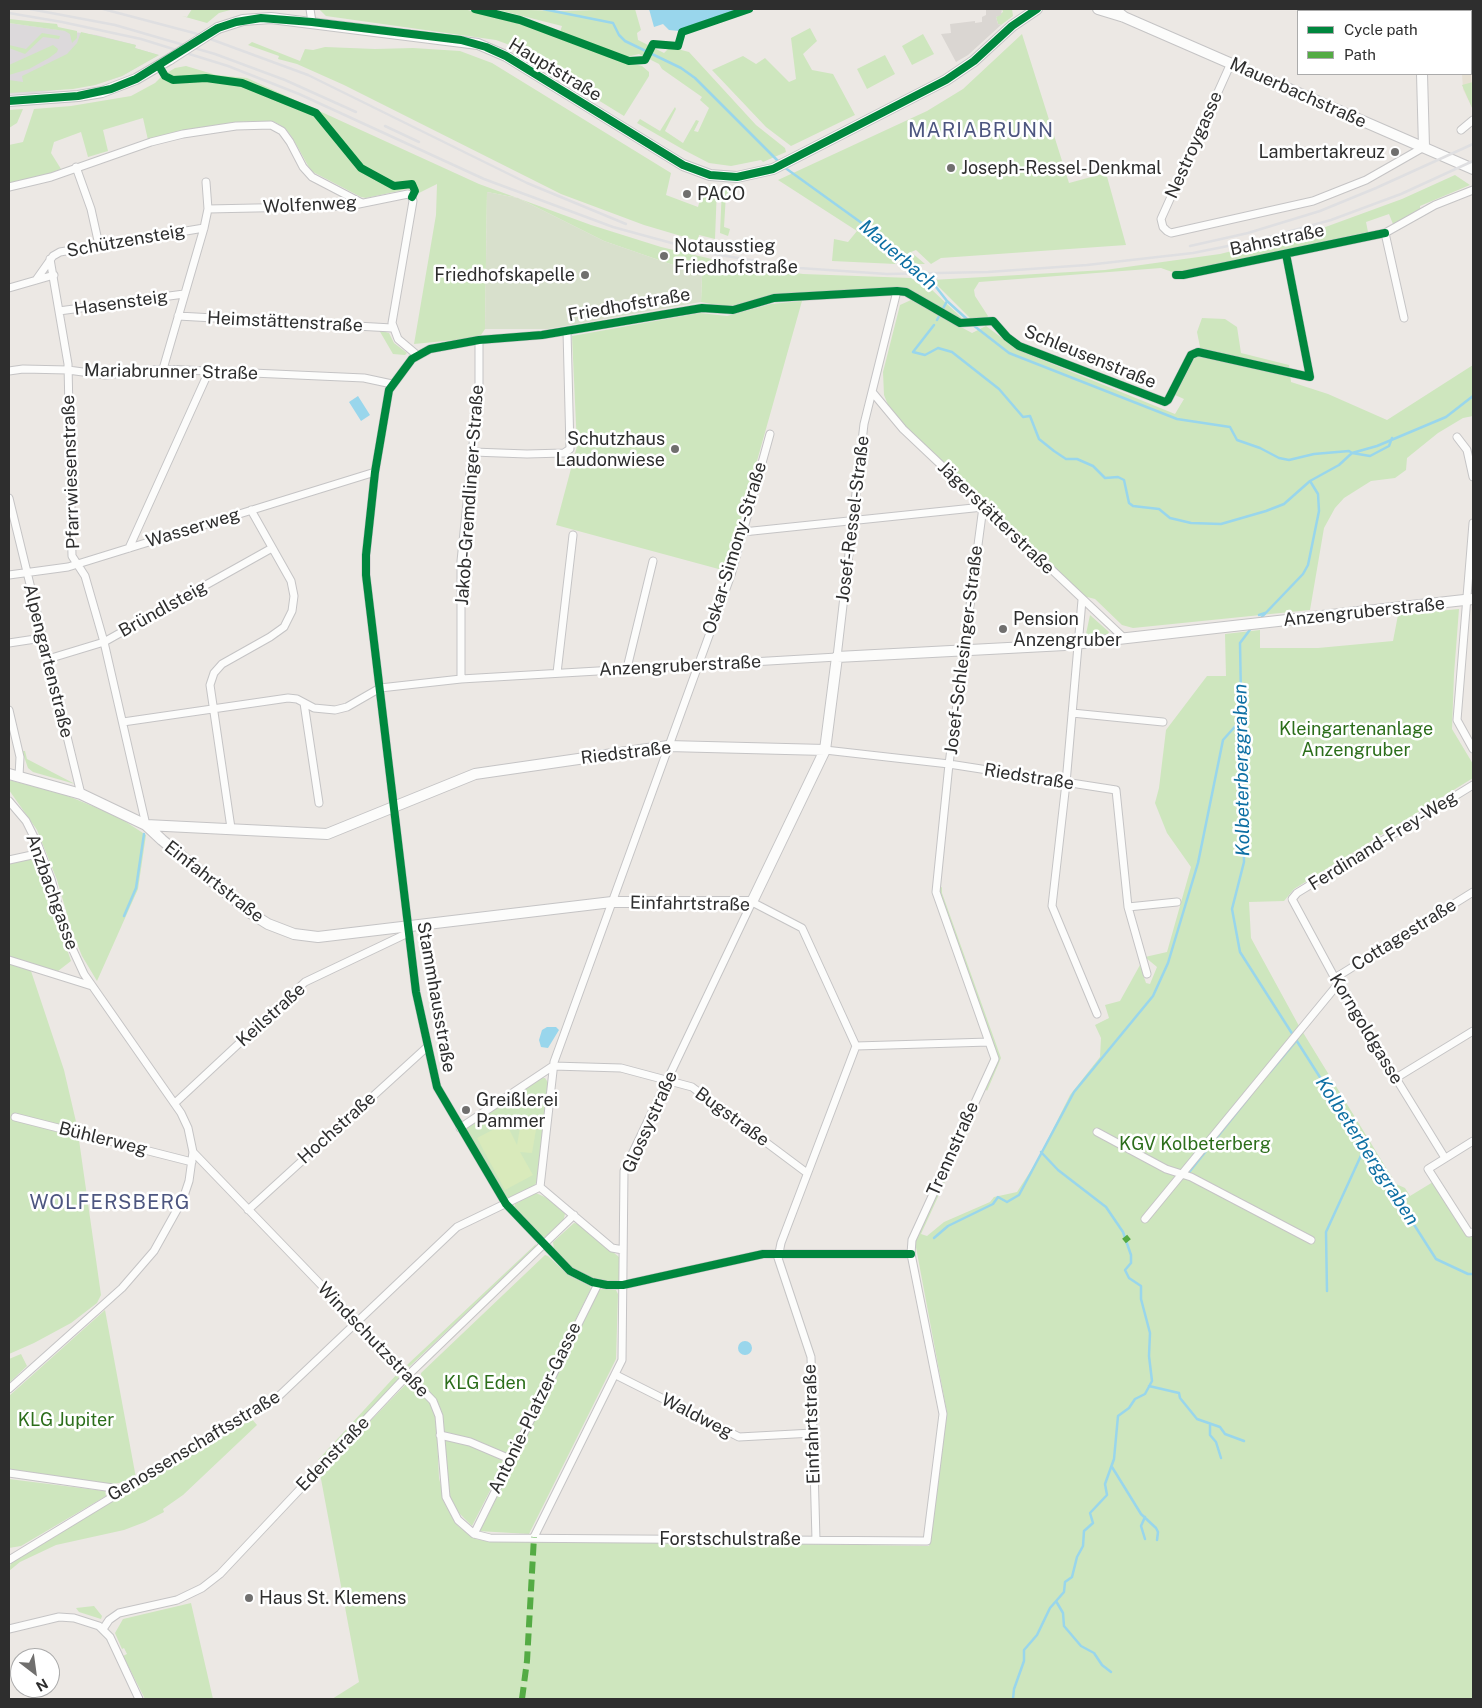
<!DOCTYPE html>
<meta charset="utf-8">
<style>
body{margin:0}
#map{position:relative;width:1482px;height:1708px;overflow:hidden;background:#ece8e4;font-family:"Public Sans",sans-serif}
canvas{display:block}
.frame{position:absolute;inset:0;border:10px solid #2e2e2e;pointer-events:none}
.legend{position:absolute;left:1297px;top:10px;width:175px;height:65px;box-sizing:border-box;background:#fff;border:1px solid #ababab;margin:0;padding:6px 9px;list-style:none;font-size:15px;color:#2e2e2e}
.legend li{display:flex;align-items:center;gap:10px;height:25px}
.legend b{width:25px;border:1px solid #ababab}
.north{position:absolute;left:10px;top:1648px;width:50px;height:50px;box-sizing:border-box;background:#fff;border:1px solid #ababab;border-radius:50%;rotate:150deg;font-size:14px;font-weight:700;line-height:20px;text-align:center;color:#2e2e2e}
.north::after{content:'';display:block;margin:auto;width:18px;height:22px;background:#706f6e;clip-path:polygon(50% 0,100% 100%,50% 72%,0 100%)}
</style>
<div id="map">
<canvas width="1482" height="1708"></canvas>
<div class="frame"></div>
<ul class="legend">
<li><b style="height:6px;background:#00873e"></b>Cycle path</li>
<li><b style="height:6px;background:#54ab44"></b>Path</li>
</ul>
<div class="north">N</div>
</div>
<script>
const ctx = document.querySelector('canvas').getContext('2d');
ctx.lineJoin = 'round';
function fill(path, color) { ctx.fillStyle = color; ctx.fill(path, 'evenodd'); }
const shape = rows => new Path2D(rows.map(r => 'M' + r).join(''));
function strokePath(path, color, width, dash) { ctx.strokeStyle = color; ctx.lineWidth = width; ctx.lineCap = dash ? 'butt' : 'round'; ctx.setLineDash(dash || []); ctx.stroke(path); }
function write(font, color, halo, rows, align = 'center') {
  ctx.font = font + ' "Public Sans",sans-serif'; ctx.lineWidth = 5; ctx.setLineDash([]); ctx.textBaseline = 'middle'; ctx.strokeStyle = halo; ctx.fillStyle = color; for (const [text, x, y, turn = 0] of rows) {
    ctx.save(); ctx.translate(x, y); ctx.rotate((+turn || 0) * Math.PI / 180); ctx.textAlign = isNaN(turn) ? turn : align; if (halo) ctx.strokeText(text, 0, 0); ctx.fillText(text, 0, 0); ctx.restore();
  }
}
const industrial = shape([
 [9,23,96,35,136,45,135,48,159,55,122,76,95,85,35,93,9,94]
]);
const education = shape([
 [1471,37,1473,37,1473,110,1463,89,1462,74,1471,74]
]);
const green = shape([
 [192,9,234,9,219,13,207,23,182,16,187,17],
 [319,9,464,9,527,26,621,61,642,66,649,72,649,76,624,116,507,44,496,40,326,16],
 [495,9,561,11,635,9,641,30,637,33,638,40,664,53,670,47,689,52,756,125,785,148,786,152,763,162,761,160,731,166,709,163,684,150,637,123,640,119,660,131,675,107,676,109,665,131,683,143,696,120,699,121,694,131,698,132,709,108,700,100,702,97,662,69,659,64,639,54,627,57,560,32,562,26],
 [1002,9,1012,9,1013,16,1001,25,998,24,996,17,1003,12],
 [9,19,57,24,58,27,77,31,77,38,72,43,70,34,65,31,9,23],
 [810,28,817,41,803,54,812,70,833,74,855,115,791,146,766,127,712,70,743,56,756,64,765,58,789,82,796,79,791,38],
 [81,32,136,45,135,48,159,55,122,76,95,85,73,89,9,93,9,80,23,82,22,76,67,54,77,43],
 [42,33,60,36,59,39,43,37,25,54,9,48,9,45,26,49],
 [923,34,934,54,912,65,902,46],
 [1022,34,1069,183,1106,173,1126,245,941,258,931,264,916,250,911,252,925,264,902,264,887,250,883,250,896,264,832,261,834,239,848,242,857,231,778,180,927,111,963,89],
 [252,42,300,61,305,49,313,50,325,47,375,49,413,48,460,51,492,63,671,173,666,195,698,207,704,185,717,187,715,239,699,235,698,241,644,225,561,194,344,85,297,64,278,59,279,56,248,45],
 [53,45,58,49,57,52,49,58,29,69,9,75,9,65],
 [885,55,895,74,867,89,857,69],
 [186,66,216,75,247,78,479,184,591,225,661,247,737,265,803,274,911,278,926,289,931,289,964,320,957,320,902,288,774,295,727,307,701,302,702,275,604,241,518,198,487,192,485,329,481,335,465,339,414,344,436,215,437,184,419,193,408,189,366,198,361,197,311,171,292,137,285,128,273,121,235,122,185,130,148,140,143,118,103,130,108,151,88,157,81,132,54,142,51,153,61,169,39,178,9,184,9,145,23,142,34,109,71,106,131,96,155,83,162,76,175,68],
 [1473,82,1473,110,1462,85],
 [23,109,17,123,9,128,9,110],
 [1455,175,1470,185,1420,206,1420,209,1393,224,1389,214,1366,222,1368,232,1175,273,1161,268,979,282,974,290,975,296,988,316,986,319,972,320,932,280,1105,270,1220,254,1320,229,1402,199],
 [722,188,734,188,734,193,726,194,724,227,730,229,728,236,720,233],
 [911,300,972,333,986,326,1018,350,1175,414,1184,399,1175,395,1200,347,1197,332,1202,318,1225,319,1237,327,1241,353,1289,365,1291,382,1328,394,1387,420,1473,365,1473,416,1463,418,1438,433,1407,458,1406,470,1395,478,1371,481,1344,498,1335,508,1324,528,1310,610,1133,628,1122,625,1095,599,1083,596,920,442,891,412,884,395,883,372,900,305],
 [802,301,726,571,556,525,577,446,572,336,700,313,727,316,771,304],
 [379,330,389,333,394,343,407,353,405,355,393,354],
 [1459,609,1454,674,1452,729,1473,764,1473,778,1294,889,1284,901,1249,902,1251,938,1299,1026,1396,1184,1405,1188,1410,1196,1433,1182,1467,1236,1473,1235,1473,1699,332,1699,359,1682,321,1479,318,1475,407,1383,413,1384,430,1403,436,1414,439,1478,446,1506,458,1526,476,1539,491,1542,548,1540,929,1546,947,1413,915,1242,973,1115,975,1116,921,1234,927,1236,944,1222,990,1202,994,1197,1017,1192,1037,1161,1070,1095,1100,1057,1101,1038,1095,1025,1109,1018,1105,1005,1120,1001,1140,965,1146,983,1150,984,1157,967,1145,957,1167,952,1191,867,1167,833,1155,803,1159,788,1166,730,1207,676,1226,676,1225,634,1260,630,1260,648,1318,648,1393,641,1398,615],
 [1090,615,1109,632,1108,634,1088,636,1086,634],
 [22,751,25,751,27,759,75,784,33,772,28,768],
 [9,780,63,794,117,816,146,835,138,889,97,981,82,956,72,931,57,880,37,830,9,790],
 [36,857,71,961,58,971,9,958,9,863],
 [942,887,942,893,1001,1058,987,1091,985,1088,998,1057,939,893,940,888],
 [9,963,27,967,31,971,64,1070,77,1126,73,1129,13,1113,13,1119,73,1135,79,1140,101,1295,97,1303,71,1323,34,1343,9,1354],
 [540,1078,545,1078,549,1084,537,1182,533,1187,510,1198,505,1196,466,1130,467,1126],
 [536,1193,549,1199,565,1214,563,1222,545,1237,539,1236,514,1208,515,1204],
 [574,1223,579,1224,619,1257,619,1280,614,1282,587,1277,570,1266,554,1250,553,1242],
 [536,1244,535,1248,409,1367,407,1365],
 [545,1255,548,1256,568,1275,590,1286,591,1289,508,1455,443,1433,439,1406,421,1382,421,1373],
 [602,1289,616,1290,618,1294,616,1359,529,1534,478,1531,598,1290],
 [105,1310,136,1478,125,1482,112,1484,9,1469,9,1396],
 [21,1354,27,1366,9,1383,9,1359],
 [398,1373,399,1380,320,1461,318,1460],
 [250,1417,257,1425,183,1495,163,1509,164,1512,145,1522,124,1530,56,1545,20,1562,9,1571,11,1562],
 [444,1439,474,1447,505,1461,472,1526,459,1513,449,1496],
 [9,1479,105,1491,106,1496,21,1546,9,1548],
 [191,1603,213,1699,145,1699,123,1656,127,1654,124,1648,122,1649,115,1633,123,1619],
 [94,1606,102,1616,101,1619,79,1612,76,1608]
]);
const cemetery = shape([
 [487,192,518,198,604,241,702,275,701,302,548,329,485,329]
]);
const pitch = shape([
 [521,1122,537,1124,532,1153,520,1152,533,1175,505,1190,477,1138,506,1123,517,1145]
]);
const plaza = shape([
 [986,9,1002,9,1001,15,996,17,998,24,1001,25,968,55,956,62,941,34,951,33,950,24,975,21,975,23,982,22,982,17,986,15]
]);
const water = shape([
 [649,9,738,9,679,31,669,30,663,24,654,27],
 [358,396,370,415,361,421,349,402],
 [547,1027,556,1027,559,1030,548,1048,541,1047,539,1040,542,1030],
 '738 1348a7 7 0 1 1 14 0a7 7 0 1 1-14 0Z'
]);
const stream = shape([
 [543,9,613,23,619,35,625,41,681,68,695,78,780,163],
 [784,167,870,229,929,278,947,301,969,321],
 [937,320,947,301],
 [934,325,913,352,925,355,938,348,952,352,999,389,1023,417,1030,416,1039,439,1054,451,1066,459,1077,459,1093,466,1105,478,1118,477,1124,480,1129,503,1133,506,1159,509,1170,518,1191,523,1221,524,1266,511,1284,504,1310,481,1339,465,1352,453,1370,456,1389,446,1392,438],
 [973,325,1009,353,1177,419,1230,427,1237,440,1260,448,1279,458,1289,460,1314,454,1349,451,1352,453,1377,446,1446,417,1473,396],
 [1259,615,1265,613],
 [1259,620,1303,574,1308,565,1319,511,1318,494,1310,481],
 [1252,627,1240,643,1244,862,1232,909,1240,952,1436,1259,1468,1274,1473,1274],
 [124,916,136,888,144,834],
 [1270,1072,1297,1040],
 [1190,1171,1250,1096],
 [934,1238,948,1226,993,1204,998,1197,1007,1202,1019,1195,1074,1092,1153,996,1168,963,1198,863,1223,740,1240,721],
 [1327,1291,1326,1232,1364,1149],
 [1149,1386,1179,1393,1180,1398,1197,1419,1220,1427,1225,1434,1244,1441],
 [1210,1425,1210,1435,1216,1442,1221,1458],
 [1112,1467,1141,1514,1156,1528,1158,1532,1157,1540],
 [1145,1517,1141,1526,1145,1539],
 [1056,1601,1063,1613,1064,1626,1081,1646,1094,1653,1102,1665,1111,1672],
 [1013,1699,1014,1689,1024,1661,1024,1650,1037,1635,1050,1608,1064,1592,1065,1582,1072,1577,1077,1557,1083,1546,1084,1531,1093,1523,1090,1513,1107,1495,1105,1484,1114,1459,1118,1416,1129,1408,1135,1399,1145,1394,1152,1381,1149,1356,1150,1333,1141,1299,1141,1286,1129,1278,1125,1270,1131,1263,1131,1255,1123,1232,1106,1207,1058,1170,1041,1152]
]);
const street = shape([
 [310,9,312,22],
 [1231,63,1161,219,1163,227,1167,231,1171,233,1313,201,1366,180,1424,147],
 [1461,130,1473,120],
 [76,167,91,209,99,245],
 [9,187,51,177,151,142,183,134,236,126,271,125,282,131,290,142,303,167,312,177,362,203],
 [208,209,349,206,408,194,412,197,413,201,392,323,398,339,417,355],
 [1385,233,1404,318],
 [50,259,68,364,72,556,85,576,104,642,146,825],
 [1176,275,1183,275,1385,233,1435,205,1473,190],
 [36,280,53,256,60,252,204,228],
 [9,288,54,275],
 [59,311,184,294],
 [178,316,392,328],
 [163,369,204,228,208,209,206,182],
 [9,371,23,369,68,370,105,375,163,369,364,378,392,384],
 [873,393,903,429,1124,638],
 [1457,437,1467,450,1473,477],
 [473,452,527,454,564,453,570,449,567,331],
 [9,498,81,794],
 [1473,523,1457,720,1473,749],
 [129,548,209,371],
 [9,575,68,567,375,472],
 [1082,600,1066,783,1052,906,1097,1014],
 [9,643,42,638],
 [48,659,104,642,272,548],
 [627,668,653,561],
 [557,673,573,535],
 [461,679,461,561,479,386,479,340],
 [304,703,319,803],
 [9,710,20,757,19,776],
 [1072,713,1163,722],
 [123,722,288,698,297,699,314,708,335,710,347,707,380,688,461,679,837,657,864,424,897,291],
 [825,750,949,764,1116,790,1128,907,1147,974],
 [9,801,26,821,38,845,51,879,66,935,84,974,181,1113,188,1128,193,1152,189,1181,183,1199,154,1251,122,1288,9,1389],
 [231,828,210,685,214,673,222,664,270,637,284,627,292,611,294,596,291,581,251,510],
 [9,860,41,853],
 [1128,907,1177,902],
 [9,960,92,986],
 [1335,978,1473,892],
 [856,1046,989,1042],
 [1396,1078,1473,1031],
 [175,1103,305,982,408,933],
 [15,1117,192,1162],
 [460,1128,553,1066,621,1068,692,1087,807,1173],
 [1097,1132,1166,1169,1191,1177,1311,1240],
 [1473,1141,1428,1169,1469,1233,1473,1232],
 [193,1152,433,1401,439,1416,446,1497,458,1520,474,1534,490,1538,927,1541,943,1414,911,1254,912,1240,995,1059,936,892,949,764,983,507,743,532],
 [1445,1158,1338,984,1292,899,1297,893,1473,785],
 [540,1187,554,1062,731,575,770,434],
 [540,1187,612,1248,623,1250],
 [248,1210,427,1047],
 [1145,1219,1338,984],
 [911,1254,763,1254,623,1285,607,1285,592,1282,570,1271,506,1204,437,1087,416,992,366,575,366,555,375,472,389,390,412,359,430,349,479,340,542,335,702,308,733,310,774,298,897,291,906,292,960,323,993,321,1007,337,1019,346,1165,402,1168,400,1191,355,1198,352,1310,377,1286,254],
 [616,1375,739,1437,813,1433],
 [440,1435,470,1442,510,1459],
 [9,1473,113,1488,118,1493],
 [474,1534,598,1284],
 [534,1537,622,1360,624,1171,752,902,802,928,856,1046,781,1243,778,1258,811,1357,816,1540],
 [9,1560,280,1395,457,1227,540,1187],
 [9,1629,59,1617,74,1618,99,1626,110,1637,139,1699],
 [103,1629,109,1620,119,1613,177,1600,202,1588,220,1574,401,1382,574,1215]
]);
const secondary = shape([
 [1098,9,1121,16],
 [1114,9,1124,17,1473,169],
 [1421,9,1421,11],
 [218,28,243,20,271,18,478,44,506,56,683,165,710,175,737,177,773,169,946,80,974,61,1012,26,1037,9],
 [1422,74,1424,147],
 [9,101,78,96,102,92,136,79,170,59],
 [9,774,81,794,146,825,162,840,252,914,268,924,294,934,318,937,612,902,752,902,825,750,837,657,1065,645,1473,599],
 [146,825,327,834,475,774,668,746,825,750]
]);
const rail = shape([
 [30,9,115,25,215,54,285,80,356,112],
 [103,9,194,33,308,75,527,183,626,224],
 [9,13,62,22,141,39,228,66,299,94,484,179,613,227,708,253,799,268,887,274,988,272,1087,265,1193,253,1258,240,1331,220,1401,194,1473,161],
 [385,126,419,142],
 [1190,246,1248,233,1320,211,1376,188,1473,144]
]);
const secondaryBridge = shape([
 [170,59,218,28]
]);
const quiet = shape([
 [1124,1241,1129,1237],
 [522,1699,527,1661,534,1537]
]);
const cycleway = shape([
 [475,9,520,20,629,61,645,60,653,44,678,46,682,32,749,9],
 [159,66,165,76,173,80,206,78,242,83,316,113,361,168,394,186,412,184,415,191,412,197],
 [9,101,78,96,111,89,136,79,218,28,236,22,261,18,312,22,461,40,486,47,506,56,683,165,710,175,737,177,773,169,946,80,974,61,1012,26,1037,9],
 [1176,275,1183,275,1385,233],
 [911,1254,763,1254,623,1285,607,1285,592,1282,570,1271,506,1204,437,1087,416,992,366,575,366,555,375,472,389,390,412,359,430,349,479,340,542,335,702,308,733,310,774,298,897,291,906,292,960,323,993,321,1007,337,1019,346,1165,402,1168,400,1191,355,1198,352,1310,377,1286,254]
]);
const markers = [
 [1395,152,5,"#706f6e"],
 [951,168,5,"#706f6e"],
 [687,194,5,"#706f6e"],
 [664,256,5,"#706f6e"],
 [585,275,5,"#706f6e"],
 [675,449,5,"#706f6e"],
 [1003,629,5,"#706f6e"],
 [466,1110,5,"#706f6e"],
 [249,1598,5,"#706f6e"]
];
const streetNames = [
 ["Hauptstraße",555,70,31],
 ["Mauerbachstraße",1298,93,24],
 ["Nestroygasse",1194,145,-66],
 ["Wolfenweg",310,205,-3],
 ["Bahnstraße",1277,240,-12],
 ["Schützensteig",126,241,-10],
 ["Hasensteig",121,303,-8],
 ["Friedhofstraße",629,305,-10],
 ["Heimstättenstraße",285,322,3],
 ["Schleusenstraße",1090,357,22],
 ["Mariabrunner Straße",171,372,1],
 ["Pfarrwiesenstraße",71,472,-92],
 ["Jakob-Gremdlinger-Straße",470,495,-86],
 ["Jägerstätterstraße",996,518,44],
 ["Josef-Ressel-Straße",853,519,-83],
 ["Wasserweg",193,528,-17],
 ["Oskar-Simony-Straße",735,548,-73],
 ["Bründlsteig",163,609,-29],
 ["Anzengruberstraße",1364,612,-6],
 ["Josef-Schlesinger-Straße",964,650,-83],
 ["Alpengartenstraße",48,661,76],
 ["Anzengruberstraße",680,666,-3],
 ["Riedstraße",626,753,-7],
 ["Riedstraße",1029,777,9],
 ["Ferdinand-Frey-Weg",1383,841,-32],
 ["Einfahrtstraße",214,882,38],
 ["Anzbachgasse",52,892,70],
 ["Einfahrtstraße",690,904,1],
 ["Cottagestraße",1404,935,-32],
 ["Stammhausstraße",436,997,80],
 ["Keilstraße",271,1015,-42],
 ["Korngoldgasse",1366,1029,59],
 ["Bugstraße",732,1117,36],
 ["Glossystraße",650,1122,-66],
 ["Hochstraße",337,1128,-42],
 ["Bühlerweg",103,1139,14],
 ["Trennstraße",953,1149,-66],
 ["Windschutzstraße",373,1340,46],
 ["Antonie-Platzer-Gasse",535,1408,-64],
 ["Waldweg",697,1416,27],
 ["Einfahrtstraße",812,1424,-92],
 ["Genossenschaftsstraße",194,1446,-31],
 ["Edenstraße",333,1454,-46],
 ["Forstschulstraße",730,1539]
];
const poiNames = [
 ["Lambertakreuz",1385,152,"right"],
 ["Joseph-Ressel-Denkmal",961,168],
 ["PACO",697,194],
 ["Notausstieg",674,246],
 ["Friedhofstraße",674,267],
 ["Friedhofskapelle",575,275,"right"],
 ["Schutzhaus",665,439,"right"],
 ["Laudonwiese",665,460,"right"],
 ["Pension",1013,619],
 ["Anzengruber",1013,640],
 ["Greißlerei",476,1100],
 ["Pammer",476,1121],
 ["Haus St. Klemens",259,1598]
];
const parkNames = [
 ["Kleingartenanlage",1356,729],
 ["Anzengruber",1356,750],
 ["KGV Kolbeterberg",1195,1144],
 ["KLG Eden",485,1383],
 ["KLG Jupiter",66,1420]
];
const waterNames = [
 ["Mauerbach",898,255,41],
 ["Kolbeterberggraben",1242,770,-91],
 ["Kolbeterberggraben",1367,1151,57]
];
const quarterNames = [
 ["MARIABRUNN",981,131],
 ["WOLFERSBERG",110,1203]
];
fill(industrial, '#dcd9db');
fill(education, '#e6e0d3');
fill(green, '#cee6be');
fill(cemetery, '#d8e0cc');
fill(pitch, '#d9eabb');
fill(plaza, '#dad6d2');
fill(water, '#99d6ec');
strokePath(stream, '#99d6ec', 2.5);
strokePath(street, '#c5c4c5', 9);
strokePath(secondary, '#c5c4c5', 12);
strokePath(street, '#fcfcfb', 7);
strokePath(secondary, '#fcfcfb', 10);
strokePath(rail, '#dfdfe1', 2.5);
strokePath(secondaryBridge, '#c5c4c5', 12, []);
strokePath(secondaryBridge, '#fcfcfb', 10);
strokePath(quiet, '#54ab44', 6, [12, 6]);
strokePath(cycleway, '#00873e', 8);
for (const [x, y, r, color] of markers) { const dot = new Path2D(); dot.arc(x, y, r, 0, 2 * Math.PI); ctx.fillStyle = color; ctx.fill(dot); strokePath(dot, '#fff', 2); }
write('18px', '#2e2e2e', '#fff', streetNames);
write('18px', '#2e2e2e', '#fff', poiNames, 'left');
write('18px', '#2c6e1b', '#fff', parkNames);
write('italic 19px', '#0d6fa3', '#fff', waterNames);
ctx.letterSpacing = '1px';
write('20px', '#4d5680', '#fff', quarterNames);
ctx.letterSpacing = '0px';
</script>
